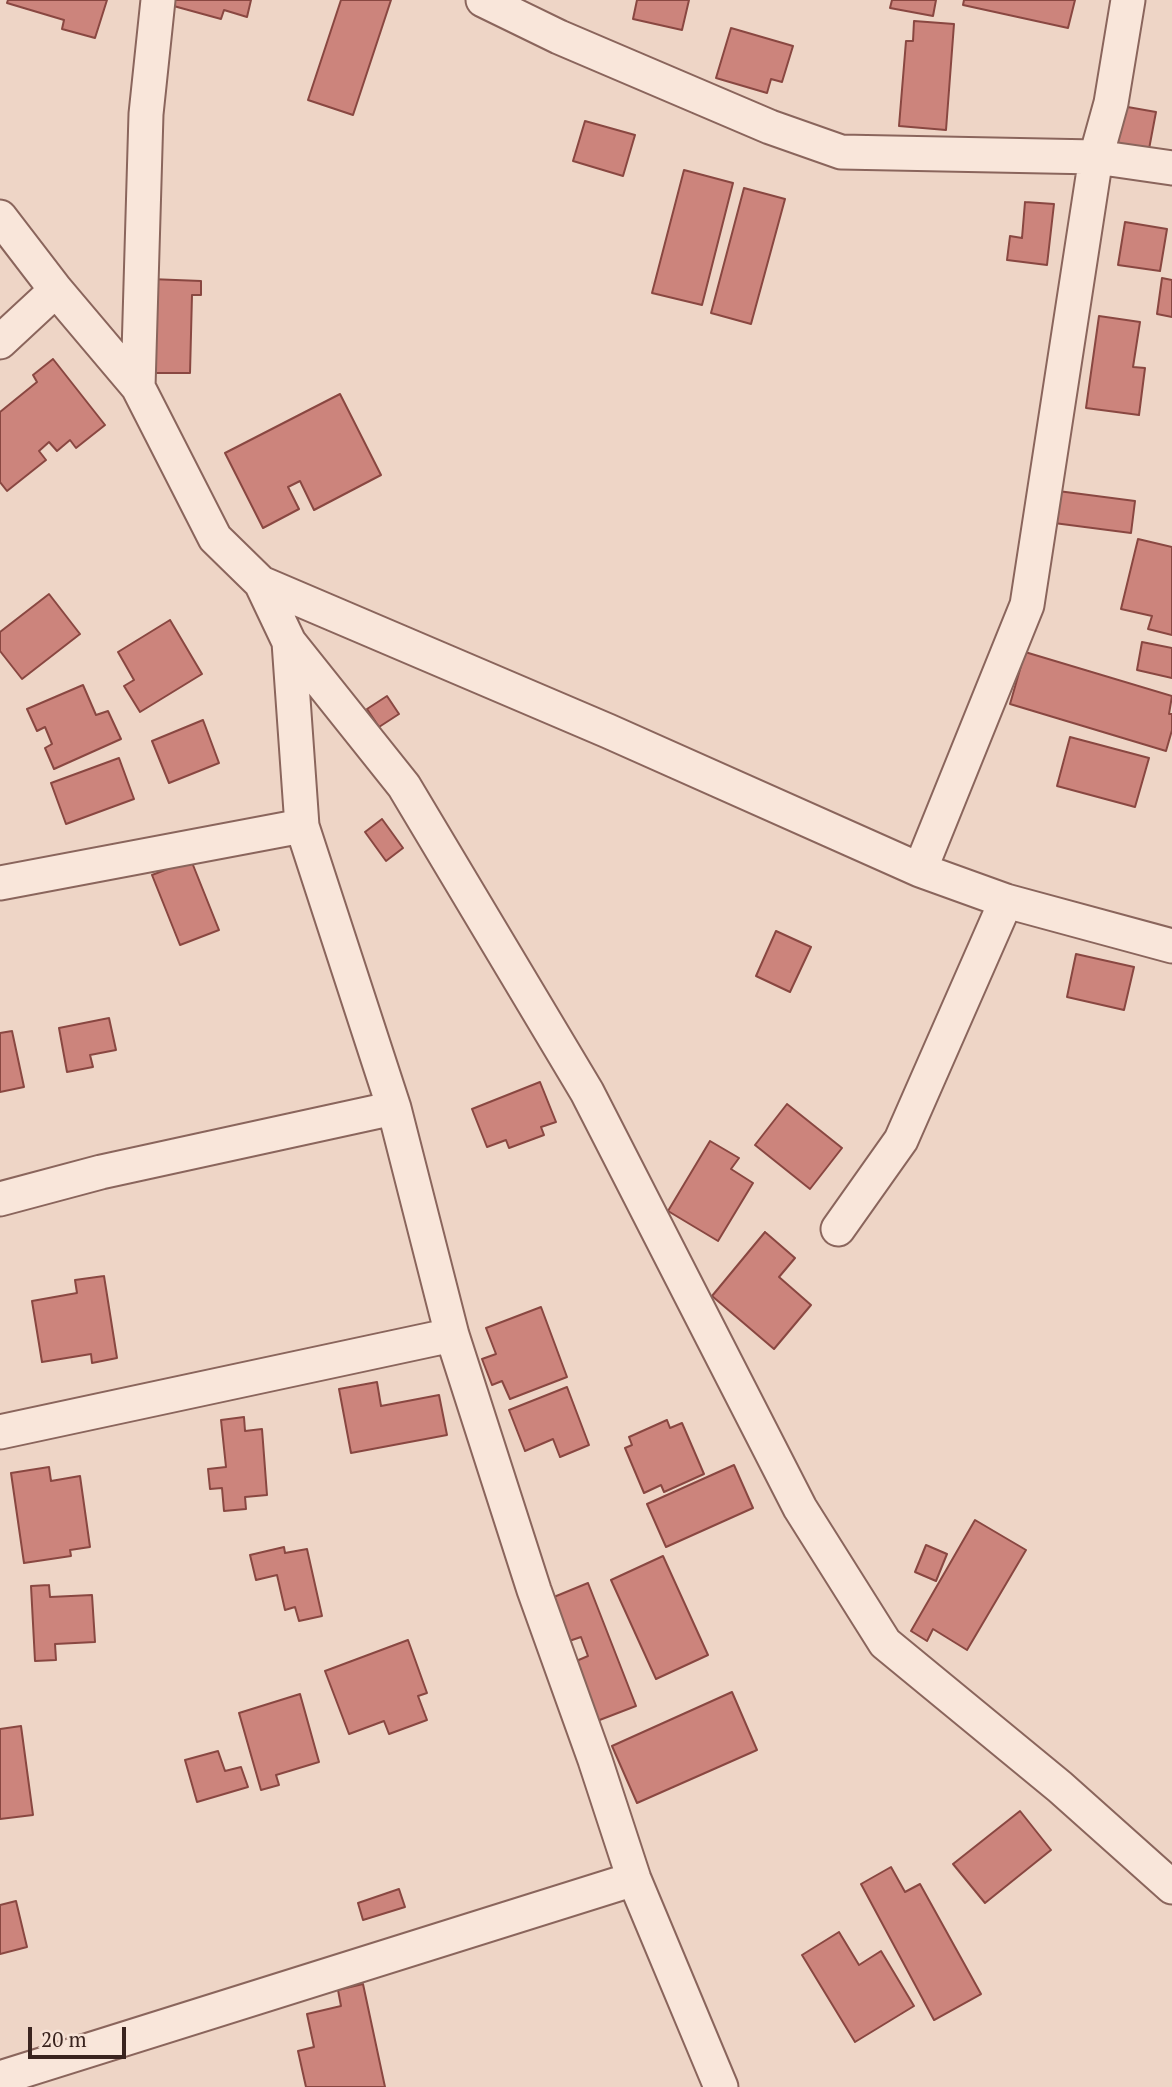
<!DOCTYPE html>
<style>
body{margin:0}
#map{position:relative;width:1172px;height:2087px;overflow:hidden;background:#eed5c6;font-family:"PT Serif",serif}
canvas{display:block}
.scale{position:absolute;left:28px;top:2027px;width:98px;height:32px;box-sizing:border-box;border:4px solid #3a241f;border-top:0;padding-left:9px;font-size:21px;line-height:24px;white-space:nowrap;color:#3a241f;-webkit-text-stroke:5px #f6e2d6;paint-order:stroke}
</style>
<div id="map">
<canvas width="1172" height="2087"></canvas>
<div class="scale">20 m</div>
</div>
<script>
const ctx = document.querySelector('canvas').getContext('2d');
ctx.lineJoin = 'round';
function fill(path, color) { ctx.fillStyle = color; ctx.fill(path, 'evenodd'); }
const shape = rows => new Path2D(rows.map(r => 'M' + r).join(''));
function strokePath(path, color, width, dash) { ctx.strokeStyle = color; ctx.lineWidth = width; ctx.lineCap = dash ? 'butt' : 'round'; ctx.setLineDash(dash || []); ctx.stroke(path); }
const building = shape([
 [8,0,107,0,95,38,62,29,64,20,7,3,8,0],
 [172,0,251,0,247,17,224,10,221,19,170,5,172,0],
 [341,0,391,0,353,115,308,100,341,0],
 [637,0,689,0,682,30,633,19,637,0],
 [892,0,936,0,933,16,890,8,892,0],
 [964,0,1075,0,1068,28,963,5,964,0],
 [914,21,954,24,946,130,899,126,906,41,913,41,914,21],
 [731,28,793,46,782,82,771,79,767,93,716,78,731,28],
 [1122,106,1156,112,1149,149,1116,143,1122,106],
 [585,121,635,135,623,176,573,161,585,121],
 [684,170,733,183,702,305,652,293,684,170],
 [744,188,785,199,751,324,711,313,744,188],
 [1025,202,1054,204,1047,265,1007,260,1010,236,1022,238,1025,202],
 [1125,222,1167,229,1160,271,1118,265,1125,222],
 [1162,278,1172,280,1172,317,1157,314,1162,278],
 [150,279,201,281,201,295,192,295,190,373,148,373,150,279],
 [1099,316,1140,322,1133,367,1145,368,1139,415,1086,408,1099,316],
 [53,359,105,425,76,448,70,440,57,451,49,442,39,451,46,460,7,491,0,482,0,412,37,382,33,375,53,359],
 [340,394,381,475,314,510,300,481,288,487,299,509,263,528,225,453,340,394],
 [1058,491,1135,501,1131,533,1054,523,1058,491],
 [1138,539,1172,547,1172,635,1148,629,1152,616,1121,609,1138,539],
 [49,594,80,634,22,679,0,651,0,632,49,594],
 [170,620,202,674,140,712,124,686,134,680,118,652,170,620],
 [1142,642,1172,648,1172,678,1137,670,1142,642],
 [1025,652,1172,696,1169,714,1172,714,1172,730,1166,751,1010,704,1025,652],
 [83,685,96,715,108,711,121,739,54,769,45,748,52,744,45,727,37,731,27,709,83,685],
 [387,696,399,714,379,727,367,709,387,696],
 [203,720,219,763,169,783,152,741,203,720],
 [1070,737,1149,758,1135,807,1057,786,1070,737],
 [119,758,134,799,66,824,51,783,119,758],
 [382,819,403,848,386,861,365,832,382,819],
 [191,860,219,930,180,945,152,875,191,860],
 [776,931,811,947,790,992,756,976,776,931],
 [1076,954,1134,967,1124,1010,1067,997,1076,954],
 [109,1018,116,1050,90,1055,93,1067,67,1072,59,1028,109,1018],
 [12,1031,24,1087,0,1092,0,1033,12,1031],
 [540,1082,556,1122,541,1127,544,1135,509,1148,506,1140,487,1147,472,1109,540,1082],
 [787,1104,842,1148,810,1189,755,1145,787,1104],
 [710,1141,739,1158,731,1169,753,1183,718,1241,668,1211,710,1141],
 [765,1232,795,1258,779,1277,811,1305,774,1349,712,1296,765,1232],
 [104,1276,117,1358,92,1363,91,1354,42,1362,32,1301,77,1293,75,1280,104,1276],
 [541,1307,567,1377,510,1399,502,1381,492,1385,482,1359,496,1354,486,1328,541,1307],
 [377,1382,381,1406,439,1395,447,1435,351,1453,339,1389,377,1382],
 [567,1387,589,1445,560,1457,553,1439,525,1451,509,1410,567,1387],
 [244,1417,245,1431,262,1429,267,1495,245,1497,246,1509,224,1511,222,1488,210,1489,208,1469,226,1467,221,1420,244,1417],
 [667,1420,670,1428,682,1423,704,1474,664,1492,661,1485,644,1493,625,1448,632,1445,629,1437,667,1420],
 [734,1465,753,1508,666,1547,647,1504,734,1465],
 [49,1467,51,1481,80,1476,90,1547,70,1550,71,1556,24,1563,11,1473,49,1467],
 [975,1520,1026,1550,967,1650,933,1629,927,1641,911,1631,975,1520],
 [926,1545,947,1554,936,1581,915,1572,926,1545],
 [284,1547,285,1553,307,1549,322,1616,299,1621,295,1607,285,1610,277,1575,256,1580,250,1555,284,1547],
 [663,1556,708,1655,656,1679,611,1580,663,1556],
 [588,1583,636,1706,597,1721,574,1662,588,1656,581,1637,566,1642,549,1599,588,1583],
 [49,1585,50,1597,92,1595,95,1642,55,1644,56,1660,35,1661,31,1586,49,1585],
 [408,1640,427,1693,418,1696,427,1720,389,1734,384,1721,349,1734,325,1671,408,1640],
 [732,1692,757,1750,637,1803,612,1746,732,1692],
 [300,1694,319,1762,276,1775,279,1785,261,1790,239,1713,300,1694],
 [21,1726,33,1815,0,1819,0,1729,21,1726],
 [218,1751,225,1771,241,1767,248,1787,197,1802,185,1760,218,1751],
 [1020,1811,1051,1850,985,1903,953,1864,1020,1811],
 [891,1867,905,1892,920,1884,981,1994,934,2020,861,1884,891,1867],
 [399,1889,405,1907,363,1920,358,1903,399,1889],
 [16,1901,27,1947,0,1954,0,1905,16,1901],
 [839,1932,859,1965,881,1951,914,2006,855,2042,802,1955,839,1932],
 [363,1984,385,2087,306,2087,298,2051,314,2047,307,2014,341,2006,338,1990,363,1984]
]);
const minor = shape([
 [483,0,559,37,770,127,841,152,1096,157,1172,168],
 [0,217,56,290,138,387,215,538,261,583,289,642,302,826,394,1108,452,1335,534,1590,595,1760,634,1879,721,2087],
 [0,342,56,290],
 [138,387,146,114,158,0],
 [261,583,608,731,920,870,1006,901,1172,946],
 [289,642,404,786,587,1092,800,1508,885,1643,1060,1787,1172,1887],
 [920,870,1027,605,1096,157,1111,103,1128,0],
 [0,883,302,826],
 [0,1199,101,1172,394,1108],
 [838,1229,901,1140,1006,901],
 [0,1432,452,1335],
 [0,2078,634,1879]
]);
fill(building, '#cc847c');
strokePath(building, '#894741', 2);
strokePath(minor, '#8a655c', 37);
strokePath(minor, '#f9e6da', 33);
</script>
